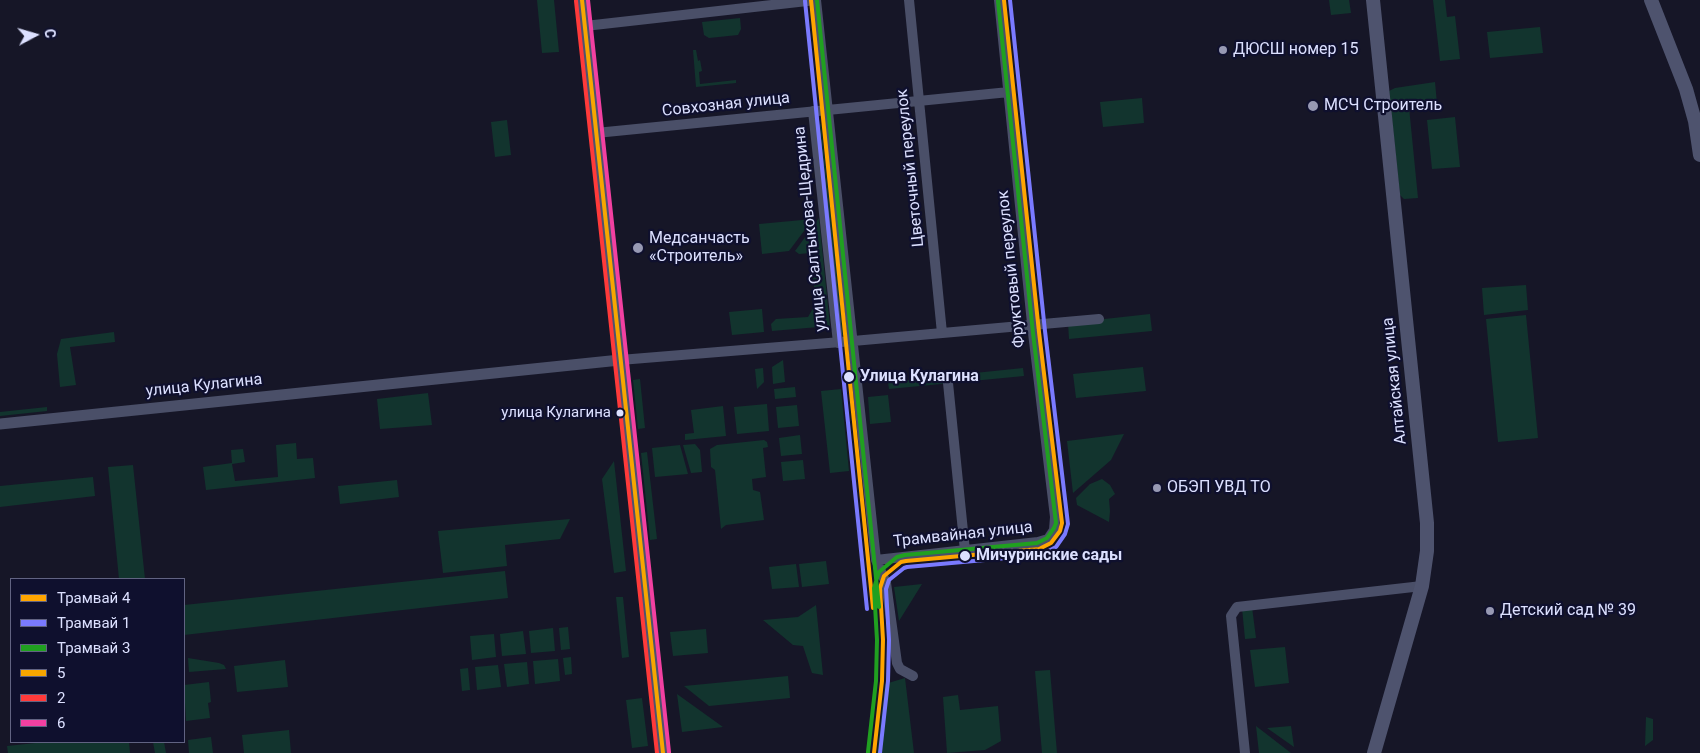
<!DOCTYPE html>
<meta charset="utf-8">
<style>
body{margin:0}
#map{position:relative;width:1700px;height:753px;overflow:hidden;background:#161627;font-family:Roboto,sans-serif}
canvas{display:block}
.legend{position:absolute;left:10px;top:578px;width:175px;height:165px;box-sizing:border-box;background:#0f102e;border:1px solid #616382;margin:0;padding:6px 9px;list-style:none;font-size:15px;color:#dce0ff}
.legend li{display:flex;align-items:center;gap:10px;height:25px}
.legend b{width:25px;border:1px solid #616382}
.north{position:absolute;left:10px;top:10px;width:50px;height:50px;-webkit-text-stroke:4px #0f102e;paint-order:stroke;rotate:84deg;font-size:14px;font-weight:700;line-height:20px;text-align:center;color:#dce0ff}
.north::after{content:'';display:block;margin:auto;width:18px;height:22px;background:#dce0ff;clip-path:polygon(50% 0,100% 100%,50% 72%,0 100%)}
</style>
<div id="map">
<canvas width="1700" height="753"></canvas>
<ul class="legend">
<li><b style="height:6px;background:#ffa500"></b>Трамвай 4</li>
<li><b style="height:6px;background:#7a7aff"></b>Трамвай 1</li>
<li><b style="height:6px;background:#20a020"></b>Трамвай 3</li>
<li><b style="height:6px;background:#f7a600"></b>5</li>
<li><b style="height:6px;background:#ff3a3a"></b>2</li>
<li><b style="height:6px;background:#f240a1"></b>6</li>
</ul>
<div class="north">С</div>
</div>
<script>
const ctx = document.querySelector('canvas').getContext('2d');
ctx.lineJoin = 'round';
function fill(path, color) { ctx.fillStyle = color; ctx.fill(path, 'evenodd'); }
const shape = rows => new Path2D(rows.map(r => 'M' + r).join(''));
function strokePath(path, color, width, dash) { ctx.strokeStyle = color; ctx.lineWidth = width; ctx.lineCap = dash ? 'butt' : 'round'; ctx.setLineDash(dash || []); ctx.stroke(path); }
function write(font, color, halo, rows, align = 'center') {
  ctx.font = font + ' Roboto,sans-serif'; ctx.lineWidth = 4.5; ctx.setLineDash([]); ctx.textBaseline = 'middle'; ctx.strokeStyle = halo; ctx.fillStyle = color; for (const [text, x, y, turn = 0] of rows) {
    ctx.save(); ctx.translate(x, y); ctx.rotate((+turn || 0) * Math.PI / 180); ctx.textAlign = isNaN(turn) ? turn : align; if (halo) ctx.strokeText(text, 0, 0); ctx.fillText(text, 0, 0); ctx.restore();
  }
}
const green = shape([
 [537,0,554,0,559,52,542,53],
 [1329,0,1349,0,1351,13,1331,15],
 [1433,0,1445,0,1447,17,1455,16,1460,59,1440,61],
 [740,18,741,29,738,35,709,38,704,35,702,22],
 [1540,27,1543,53,1490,58,1487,32],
 [693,50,696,50,698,61,700,60,702,71,699,72,700,84,736,80,736,83,696,87],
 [1435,82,1437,104,1409,107,1418,198,1404,199,1400,195,1389,91,1395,88],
 [1142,98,1144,123,1103,127,1100,102],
 [1455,117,1460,167,1432,169,1427,120],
 [507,120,511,155,495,157,491,122],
 [821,124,844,335,839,336,817,125],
 [819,218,830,326,772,331,771,324,776,319,808,317,816,303,810,253,799,254,795,251],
 [813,219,789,251,762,254,759,224],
 [1526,285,1528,310,1484,315,1482,288],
 [762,309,764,332,732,335,729,312],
 [1150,314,1152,331,1069,339,1068,323],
 [1526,315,1538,438,1498,442,1486,319],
 [114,332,115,342,70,347,76,385,60,387,57,354,61,339],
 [783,360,785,382,773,384,772,367],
 [1143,367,1146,391,1076,398,1073,374],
 [763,368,764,382,757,389,755,369],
 [1023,368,1024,376,889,389,888,382],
 [640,379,645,428,638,429,633,380],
 [795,387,796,397,775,399,774,389],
 [841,389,849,471,830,473,821,391],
 [428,393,432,425,380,429,377,399],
 [888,395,891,422,870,424,868,397],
 [767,404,769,431,737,434,734,407],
 [797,405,799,426,778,428,776,407],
 [723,406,726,436,685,440,685,434,694,433,691,410],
 [47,407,47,411,0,416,0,412],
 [1124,434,1111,460,1073,493,1067,441],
 [800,435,802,454,781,456,779,438],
 [764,440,767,442,768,447,763,448,766,477,752,479,753,490,760,492,764,520,726,525,721,529,715,470,711,467,710,449,717,445],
 [296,443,297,459,313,458,315,478,206,490,203,467,232,463,231,450,243,449,245,462,232,464,235,481,278,477,276,445],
 [695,444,700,450,702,472,691,473,683,445],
 [680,445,688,474,655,477,652,448],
 [647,452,657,539,650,540,641,453],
 [803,460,805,479,783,481,781,462],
 [614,461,626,571,614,573,602,479],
 [133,465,145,579,119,579,108,467],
 [93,477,95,496,0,507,0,486],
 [1102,479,1110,485,1115,494,1109,499,1110,511,1109,522,1077,505,1076,498,1090,484],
 [397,480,399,497,340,504,338,486],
 [570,519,560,539,505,545,507,566,443,573,438,531],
 [826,561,829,584,802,587,799,564],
 [796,564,799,587,772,589,769,567],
 [505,571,508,598,184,635,184,605],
 [922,584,899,621,894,587],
 [616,597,623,597,629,657,622,658],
 [816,605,823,675,812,673,803,646,793,645,763,620,798,617],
 [1252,607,1256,638,1245,639,1242,608],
 [568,627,570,649,561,650,559,628],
 [553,628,555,651,531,653,529,631],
 [706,629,708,653,673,656,670,632],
 [523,631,526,654,502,656,500,634],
 [494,634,496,657,472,660,470,636],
 [1285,647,1289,683,1255,687,1250,650],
 [571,657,572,674,565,675,563,658],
 [188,658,219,663,224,665,226,669,189,672],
 [558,659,560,681,535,684,533,661],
 [285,660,288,687,237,692,234,666],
 [527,662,529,684,507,687,504,664],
 [498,665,501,687,477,690,475,667],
 [468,668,470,690,462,691,460,669],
 [1050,670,1057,753,1042,753,1035,671],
 [788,676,790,698,709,706,684,686],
 [905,678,914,753,877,753,885,684],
 [209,682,211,702,208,703,210,718,186,721,184,685],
 [677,694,723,727,682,732],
 [958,695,960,710,998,706,1001,741,985,750,947,753,943,697],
 [642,698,648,746,632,748,626,700],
 [1646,717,1653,719,1653,740,1645,746],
 [1256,726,1291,753,1259,753],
 [1291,726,1294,747,1267,728],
 [289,730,291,753,244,753,242,735],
 [211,737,213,753,189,753,188,740],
 [45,742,129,742,130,753,8,753,7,746],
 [153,742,164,742,166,753,155,753]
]);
const minor = shape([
 [816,0,876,560,886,583,897,663,900,669,913,676],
 [909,0,942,333],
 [585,26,816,0],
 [813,111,838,343],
 [596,133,1009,92],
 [620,360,853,341,1099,319],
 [948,383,965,551],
 [876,560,1038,542,1048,539,1054,530,1055,517,1033,333,999,0],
 [1245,753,1231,616,1237,607,1422,586]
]);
const tertiary = shape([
 [0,424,620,360]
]);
const secondary = shape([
 [582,0,663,753],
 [1373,0,1427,523,1427,551,1422,586,1374,753],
 [1651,0,1686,89,1695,121,1700,155]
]);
const bus1 = shape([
 [582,0,663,753]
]);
const bus2 = shape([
 [576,1,657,753]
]);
const bus3 = shape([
 [588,0,669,752]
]);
const tram1 = shape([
 [811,0,873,608],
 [874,753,882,681,883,640,880,588,884,576,901,562,906,561,1039,549,1051,543,1060,531,1062,523,1039,332,1004,0]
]);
const tram2 = shape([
 [805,1,867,609],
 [880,753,888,681,889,640,886,589,889,580,904,568,907,567,1041,555,1056,547,1065,534,1068,524,1045,331,1010,0]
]);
const tram3 = shape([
 [817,0,879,607],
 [868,752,876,681,877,640,874,588,879,572,897,557,905,555,1037,543,1047,538,1054,528,1056,523,1033,333,998,1]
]);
const markers = [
 [1223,50,5,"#9799b3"],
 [1313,106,6,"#9799b3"],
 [638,248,6,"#9799b3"],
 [849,377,6,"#dce0ff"],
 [620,413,4.5,"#dce0ff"],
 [1157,488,5,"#9799b3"],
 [965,556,6,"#dce0ff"],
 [1490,611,5,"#9799b3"]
];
const busNames = [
 ["улица Кулагина",611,413]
];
const poiNames = [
 ["ДЮСШ номер 15",1233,50],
 ["МСЧ Строитель",1324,106],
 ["Медсанчасть",649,239],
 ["«Строитель»",649,257],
 ["ОБЭП УВД ТО",1167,488],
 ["Детский сад № 39",1500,611]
];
const streetNames = [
 ["Совхозная улица",726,105,-6],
 ["Цветочный переулок",911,168,-96],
 ["улица Салтыкова-Щедрина",811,229,-96],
 ["Фруктовый переулок",1012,269,-96],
 ["Алтайская улица",1395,381,-96],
 ["улица Кулагина",204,386,-6],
 ["Трамвайная улица",963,535,-6]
];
const stopNames = [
 ["Улица Кулагина",860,377],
 ["Мичуринские сады",976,556]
];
fill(green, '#12342e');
strokePath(minor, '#4a4f68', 10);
strokePath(tertiary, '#4a4f68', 11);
strokePath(secondary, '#4e536e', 14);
strokePath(bus1, '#f7a600', 4);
strokePath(bus2, '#ff3a3a', 4);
strokePath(bus3, '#f240a1', 4);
strokePath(tram1, '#ffa500', 4);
strokePath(tram2, '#7a7aff', 4);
strokePath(tram3, '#20a020', 4);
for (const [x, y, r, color] of markers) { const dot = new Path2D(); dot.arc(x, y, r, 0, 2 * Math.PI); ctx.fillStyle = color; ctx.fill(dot); strokePath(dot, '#0f102e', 2); }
write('15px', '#dce0ff', '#0f102e', busNames, 'right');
write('16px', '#dce0ff', '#0f102e', poiNames, 'left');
write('16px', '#dce0ff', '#0f102e', streetNames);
write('bold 16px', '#dce0ff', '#0f102e', stopNames, 'left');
</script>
